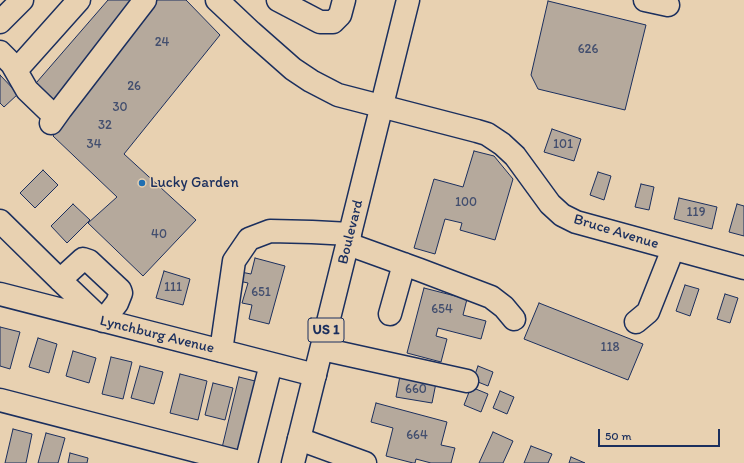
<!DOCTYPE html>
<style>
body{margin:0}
#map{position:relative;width:744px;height:463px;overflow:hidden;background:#e8d1b1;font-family:Itim,sans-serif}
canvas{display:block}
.scale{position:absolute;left:598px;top:429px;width:122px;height:18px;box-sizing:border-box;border:2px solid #1b2f5e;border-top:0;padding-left:5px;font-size:12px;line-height:14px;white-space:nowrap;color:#1b2f5e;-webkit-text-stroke:3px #e8d1b1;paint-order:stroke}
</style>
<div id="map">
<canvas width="744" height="463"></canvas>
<div class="scale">50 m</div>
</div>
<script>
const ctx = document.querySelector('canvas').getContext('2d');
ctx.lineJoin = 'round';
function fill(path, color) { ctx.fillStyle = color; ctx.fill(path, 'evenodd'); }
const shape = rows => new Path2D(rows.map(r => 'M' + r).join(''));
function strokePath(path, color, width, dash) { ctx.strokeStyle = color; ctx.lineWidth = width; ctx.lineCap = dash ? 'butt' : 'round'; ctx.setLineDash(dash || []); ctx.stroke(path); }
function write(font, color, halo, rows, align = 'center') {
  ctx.font = font + ' Itim,sans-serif'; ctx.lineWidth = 3; ctx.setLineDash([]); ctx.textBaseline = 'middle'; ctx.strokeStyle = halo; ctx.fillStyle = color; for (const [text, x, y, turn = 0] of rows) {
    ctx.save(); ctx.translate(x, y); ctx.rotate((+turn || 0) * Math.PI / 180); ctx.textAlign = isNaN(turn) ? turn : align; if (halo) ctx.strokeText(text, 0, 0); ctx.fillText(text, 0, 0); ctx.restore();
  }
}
const building = shape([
 [108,0,186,0,220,35,124,154,196,220,143,276,88,223,117,197,53,136,114,58,50,108,30,90,108,0],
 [548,1,646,25,625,110,538,89,531,75,548,1],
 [0,75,18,94,4,107,0,103,0,75],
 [552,129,581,139,574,161,544,152,552,129],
 [474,151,494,156,513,179,495,240,460,230,462,223,445,219,435,254,414,248,434,179,463,187,474,151],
 [43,170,58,185,35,208,20,193,43,170],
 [598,172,611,176,604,200,590,195,598,172],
 [641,184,654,187,649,210,635,207,641,184],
 [679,198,717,207,712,229,674,219,679,198],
 [73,204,90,220,67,243,51,226,73,204],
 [737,204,744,206,744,236,729,232,737,204],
 [255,258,285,266,269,324,249,319,252,305,242,303,248,283,239,281,241,272,251,274,255,258],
 [164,271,190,279,183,305,156,298,164,271],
 [685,285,699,289,690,316,676,311,685,285],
 [424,288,467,299,463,315,486,321,481,339,438,328,436,336,447,339,441,362,407,353,424,288],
 [725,294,738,298,730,323,717,319,725,294],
 [539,303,643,344,628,380,524,339,539,303],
 [0,327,20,332,10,369,0,366,0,327],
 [38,338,57,344,49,373,29,367,38,338],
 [73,351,96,358,89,383,66,376,73,351],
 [111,357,132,362,123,399,102,394,111,357],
 [140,366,163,372,154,404,131,398,140,366],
 [478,366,493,372,488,386,473,380,478,366],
 [180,374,207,381,198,420,170,413,180,374],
 [400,376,436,383,432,403,396,397,400,376],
 [239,377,255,381,238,455,221,452,239,377],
 [213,383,233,388,225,420,205,415,213,383],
 [471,387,488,394,481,412,464,405,471,387],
 [500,391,514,397,507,414,493,408,500,391],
 [376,403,447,422,441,445,455,448,451,463,431,463,416,459,415,463,413,463,386,456,393,428,371,422,376,403],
 [13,429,32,434,26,463,5,463,13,429],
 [493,432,513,441,503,463,479,463,493,432],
 [46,433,65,438,58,463,38,463,46,433],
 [531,446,552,454,548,463,524,463,531,446],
 [70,453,88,458,87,463,68,463,70,453],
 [571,457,585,463,569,463,571,457]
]);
const minor = shape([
 [217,0,251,32,293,69,311,81,338,95,477,131,487,134,502,144,515,156,550,204,562,215,576,222,744,268],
 [278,0,320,22,333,22,340,15,344,0],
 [645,0,668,5],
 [0,22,22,0],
 [0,52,12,64,20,66,79,0],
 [12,64,27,90,55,117],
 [51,123,61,109,145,0],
 [0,221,60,280,103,321,117,303,121,293,120,290,89,261,83,259,60,280],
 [348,244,420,270,491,297,504,307,514,319],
 [0,294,315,375],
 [390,314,404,264],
 [636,322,648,312,673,249],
 [322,349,467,381],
 [221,351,234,261,249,239,270,231,312,232,350,234],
 [0,400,243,463],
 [299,439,365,463],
 [246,463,271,364]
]);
const major = shape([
 [293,463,408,0]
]);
const markers = [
 [142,183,4,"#1f6fb2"]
];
const numberNames = [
 ["24",162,43],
 ["626",588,50],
 ["26",134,87],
 ["30",120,108],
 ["32",105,126],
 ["34",94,145],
 ["101",563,145],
 ["100",466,203],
 ["119",696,213],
 ["40",159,235],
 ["111",173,288],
 ["651",261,293],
 ["654",442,310],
 ["118",610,348],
 ["660",416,390],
 ["664",417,436]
];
const shields = [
 [326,330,36]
];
const shieldNames = [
 ["US 1",326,330]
];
const poiNames = [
 ["Lucky Garden",150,183]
];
const streetNames = [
 ["Boulevard",351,232,-76],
 ["Bruce Avenue",616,232,17],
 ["Lynchburg Avenue",157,335,14]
];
fill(building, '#b5a99c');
strokePath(building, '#1b2f5e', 1);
strokePath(minor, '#1b2f5e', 25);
strokePath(major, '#1b2f5e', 25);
strokePath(minor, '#e8d1b1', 22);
strokePath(major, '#e8d1b1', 22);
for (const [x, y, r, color] of markers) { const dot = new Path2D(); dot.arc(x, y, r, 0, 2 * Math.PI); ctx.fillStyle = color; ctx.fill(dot); strokePath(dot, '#e8d1b1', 1.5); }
write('13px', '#424e6e', null, numberNames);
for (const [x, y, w] of shields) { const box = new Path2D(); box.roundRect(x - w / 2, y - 12, w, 24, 3); ctx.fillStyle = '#e8d1b1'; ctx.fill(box); strokePath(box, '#1b2f5e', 1); }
write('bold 14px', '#1b2f5e', null, shieldNames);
write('15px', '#1b2f5e', '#e8d1b1', poiNames, 'left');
write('15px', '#1b2f5e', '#e8d1b1', streetNames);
</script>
